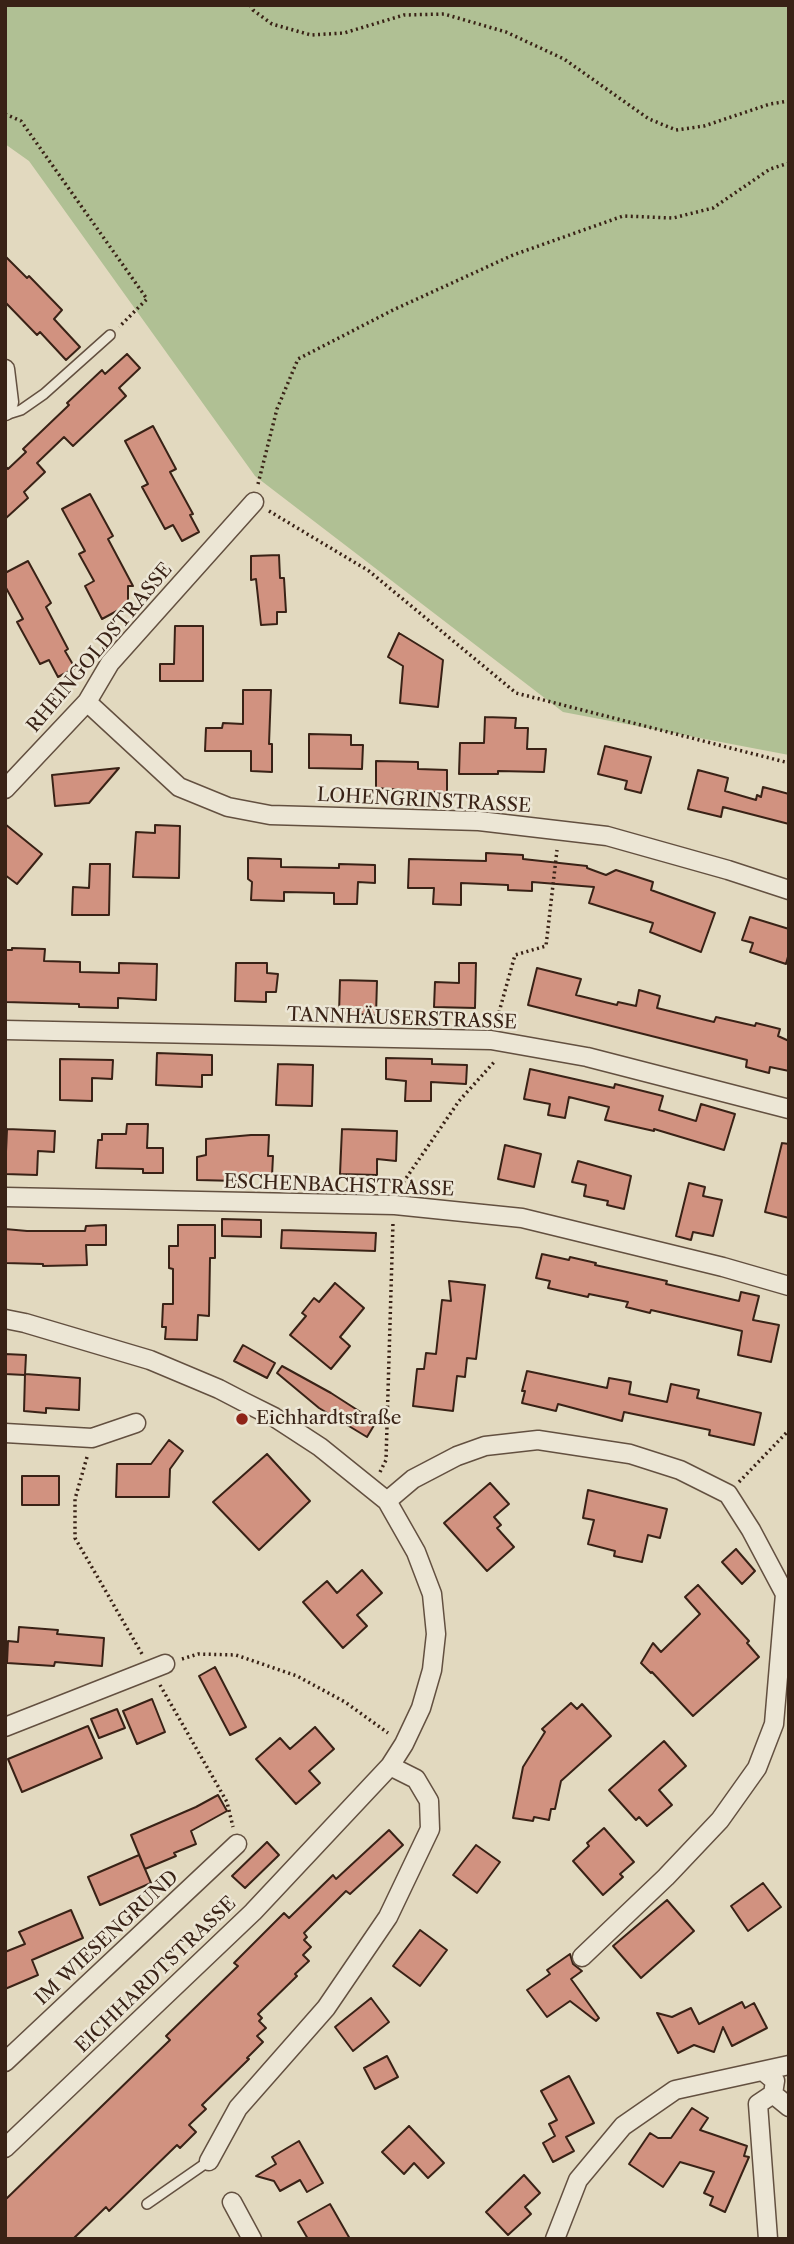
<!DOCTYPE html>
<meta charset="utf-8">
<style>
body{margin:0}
#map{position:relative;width:794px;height:2244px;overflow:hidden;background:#e2d9bf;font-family:"Libre Caslon Text",serif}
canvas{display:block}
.frame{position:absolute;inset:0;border:7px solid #392216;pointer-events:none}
</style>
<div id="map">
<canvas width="794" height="2244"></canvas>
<div class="frame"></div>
</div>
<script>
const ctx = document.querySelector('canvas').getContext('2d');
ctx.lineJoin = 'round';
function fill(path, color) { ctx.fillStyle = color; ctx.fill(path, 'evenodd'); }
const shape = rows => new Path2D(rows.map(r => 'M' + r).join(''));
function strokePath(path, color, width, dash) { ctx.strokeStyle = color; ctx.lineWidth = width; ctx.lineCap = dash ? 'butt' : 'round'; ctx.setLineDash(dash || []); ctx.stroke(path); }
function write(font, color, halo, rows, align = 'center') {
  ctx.font = font + ' "Libre Caslon Text",serif'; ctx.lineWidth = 5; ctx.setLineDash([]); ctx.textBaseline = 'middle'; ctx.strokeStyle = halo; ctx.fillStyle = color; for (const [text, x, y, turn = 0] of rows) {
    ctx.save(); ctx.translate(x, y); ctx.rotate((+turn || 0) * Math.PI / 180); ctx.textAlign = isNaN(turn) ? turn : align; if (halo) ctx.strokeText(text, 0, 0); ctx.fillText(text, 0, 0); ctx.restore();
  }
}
const green = shape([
 [5,5,789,5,789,755,563,712,255,476,29,161,5,144]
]);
const building = shape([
 [5,256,27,278,29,276,62,310,54,319,80,347,66,360,40,332,37,335,5,302,5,256],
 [127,354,140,368,119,388,126,396,73,446,64,437,37,463,45,472,24,492,28,498,5,519,5,466,8,469,26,452,23,449,69,405,67,403,102,370,105,374,127,354],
 [153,426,176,469,170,472,193,514,190,515,199,532,182,541,173,525,165,529,142,487,148,484,125,441,153,426],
 [90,494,113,536,108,539,133,586,128,586,128,605,102,619,85,586,94,581,79,554,85,551,62,509,90,494],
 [279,555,280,578,284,578,286,612,277,612,277,624,261,625,256,579,251,580,251,556,279,555],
 [28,561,51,603,46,607,68,649,65,651,75,668,58,677,49,660,40,664,17,622,23,619,5,586,5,573,28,561],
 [175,626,203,626,203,681,160,681,160,664,174,664,175,626],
 [399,633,443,660,438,707,400,703,403,666,388,657,399,633],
 [243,690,271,690,269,744,272,744,272,772,251,771,251,751,205,751,206,728,222,728,223,723,243,724,243,690],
 [485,717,516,718,515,728,528,728,527,749,546,749,544,772,498,771,498,774,459,774,460,743,484,743,485,717],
 [309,734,351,735,351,745,363,745,362,769,309,768,309,734],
 [605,746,651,757,641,793,625,789,627,781,598,774,605,746],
 [376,761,418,762,418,769,447,770,447,793,376,788,376,761],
 [119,768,89,803,55,806,52,775,119,768],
 [698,770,728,778,725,791,756,800,757,795,761,797,763,787,789,794,789,824,723,807,721,817,688,809,698,770],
 [5,824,42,854,17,884,5,875,5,824],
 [155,825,180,826,179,878,133,877,136,832,155,833,155,825],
 [486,853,523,855,523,859,587,866,587,868,606,875,616,870,653,882,651,890,715,913,701,952,650,932,653,923,589,903,594,887,532,882,532,891,508,890,508,885,461,883,461,905,433,904,434,888,408,888,409,859,486,861,486,853],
 [248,858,281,859,281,867,339,868,339,864,375,865,375,883,358,882,357,904,334,904,334,893,284,892,284,901,251,900,252,882,248,879,248,858],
 [90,864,110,864,109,915,72,915,73,887,89,888,90,864],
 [750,917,789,929,789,953,786,964,750,952,753,943,742,940,750,917],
 [12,948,45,949,44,961,80,962,80,972,119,973,119,963,157,964,156,1000,118,998,118,1008,79,1007,79,1004,5,1002,5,950,12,950,12,948],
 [236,963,267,963,267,973,278,974,276,992,266,992,266,1002,235,1001,236,963],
 [459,963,476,963,475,1008,434,1007,435,982,459,983,459,963],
 [537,968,581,979,576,995,617,1005,618,1002,636,1006,639,990,660,996,657,1008,714,1022,716,1017,755,1026,756,1023,780,1029,778,1036,789,1041,789,1071,770,1067,769,1073,746,1067,747,1060,528,1005,537,968],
 [340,980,377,981,376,1015,339,1013,340,980],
 [157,1053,212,1055,212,1075,202,1075,202,1087,156,1085,157,1053],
 [386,1058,432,1059,432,1064,467,1065,466,1084,431,1082,431,1101,405,1101,406,1081,386,1079,386,1058],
 [60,1059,113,1060,112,1079,92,1078,92,1101,60,1100,60,1059],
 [278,1064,313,1065,312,1106,276,1105,278,1064],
 [530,1069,614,1088,615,1084,663,1096,659,1110,696,1121,701,1104,735,1114,724,1150,654,1129,654,1131,605,1120,609,1107,569,1097,565,1118,548,1115,550,1104,524,1099,530,1069],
 [127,1124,148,1124,147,1148,163,1148,163,1173,143,1173,143,1169,96,1168,98,1140,102,1140,102,1134,126,1134,127,1124],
 [7,1129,55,1131,54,1152,38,1151,37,1175,5,1174,7,1129],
 [342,1129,397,1131,396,1161,377,1159,377,1175,340,1174,342,1129],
 [251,1135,269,1135,268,1156,273,1156,272,1176,239,1175,238,1181,197,1180,197,1157,206,1155,206,1139,251,1135],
 [782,1143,789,1144,789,1218,765,1212,782,1143],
 [505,1145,541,1154,534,1187,498,1179,505,1145],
 [578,1161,631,1176,624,1209,607,1205,608,1201,584,1196,586,1185,572,1182,578,1161],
 [689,1183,705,1187,703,1196,722,1200,713,1236,693,1232,691,1240,676,1236,689,1183],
 [222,1219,261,1220,261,1237,222,1236,222,1219],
 [106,1225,106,1245,86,1245,87,1265,43,1266,43,1264,5,1263,5,1229,27,1231,85,1231,86,1226,106,1225],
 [178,1225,215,1225,215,1258,210,1258,209,1316,198,1315,197,1340,165,1339,166,1327,162,1327,163,1304,173,1304,173,1269,169,1268,169,1246,178,1246,178,1225],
 [282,1230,376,1233,375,1251,281,1248,282,1230],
 [542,1254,569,1260,570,1257,596,1263,595,1265,667,1281,666,1284,739,1301,741,1292,759,1296,753,1320,779,1325,771,1362,738,1355,742,1331,651,1310,650,1313,626,1307,628,1302,589,1294,588,1297,548,1288,550,1281,536,1278,542,1254],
 [449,1281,485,1285,476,1359,467,1358,465,1377,457,1376,453,1411,413,1406,417,1369,424,1369,426,1353,436,1354,442,1300,451,1301,449,1281],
 [335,1283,364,1308,340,1337,350,1346,331,1369,290,1335,306,1316,302,1313,314,1298,319,1302,335,1283],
 [243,1345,275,1363,267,1378,234,1361,243,1345],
 [5,1354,26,1355,25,1375,5,1374,5,1354],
 [282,1366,331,1393,376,1422,367,1437,319,1408,277,1373,282,1366],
 [527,1371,607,1388,609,1378,631,1382,629,1394,667,1402,671,1384,699,1390,697,1398,761,1413,754,1445,709,1435,710,1430,624,1412,622,1421,558,1404,556,1411,522,1403,525,1391,522,1391,527,1371],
 [25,1374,80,1378,79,1410,46,1408,46,1413,24,1411,25,1374],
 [169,1440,183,1451,170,1469,169,1497,116,1497,117,1464,151,1464,169,1440],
 [267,1454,310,1501,259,1550,213,1502,267,1454],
 [22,1476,59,1476,59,1505,22,1505,22,1476],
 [490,1483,509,1504,494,1517,501,1525,497,1528,514,1547,487,1571,444,1523,490,1483],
 [588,1490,667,1509,660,1538,648,1535,642,1562,614,1556,615,1551,588,1544,594,1520,583,1518,588,1490],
 [736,1549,755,1571,742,1584,722,1562,736,1549],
 [362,1570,382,1593,357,1615,367,1626,343,1648,303,1602,327,1581,337,1593,362,1570],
 [698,1585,749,1641,747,1643,759,1657,693,1716,652,1672,651,1673,641,1663,653,1643,661,1652,700,1614,685,1597,698,1585],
 [19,1627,58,1630,57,1634,104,1638,102,1666,55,1662,54,1666,7,1663,8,1641,18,1642,19,1627],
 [215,1667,246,1727,230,1735,199,1676,215,1667],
 [152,1699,165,1732,137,1744,123,1711,152,1699],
 [571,1703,577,1709,582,1704,611,1736,561,1781,555,1809,551,1809,549,1820,534,1817,533,1821,513,1818,523,1767,545,1732,542,1729,571,1703],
 [117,1709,125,1728,99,1738,91,1719,117,1709],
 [88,1726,102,1758,22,1792,8,1759,88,1726],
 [315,1727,334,1749,309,1771,320,1783,296,1804,256,1759,280,1738,290,1749,315,1727],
 [664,1741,686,1766,659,1790,672,1805,647,1826,639,1817,636,1820,609,1790,664,1741],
 [218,1795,227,1811,191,1831,196,1844,174,1853,176,1856,145,1869,131,1835,196,1807,218,1795],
 [604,1828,634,1862,620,1874,623,1877,603,1895,573,1861,589,1846,587,1843,604,1828],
 [389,1830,403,1845,350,1894,346,1891,304,1933,307,1937,304,1940,311,1947,303,1955,309,1961,295,1974,297,1976,258,2014,262,2018,259,2021,266,2028,257,2036,263,2042,247,2058,249,2059,202,2105,206,2109,189,2125,196,2132,180,2148,177,2145,109,2211,106,2207,73,2239,5,2239,5,2200,170,2040,166,2036,238,1966,234,1963,284,1913,289,1918,333,1875,336,1879,389,1830],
 [267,1842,279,1855,245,1888,232,1876,267,1842],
 [476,1845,500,1862,477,1893,453,1875,476,1845],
 [139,1855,151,1883,100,1905,88,1877,139,1855],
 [763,1883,781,1907,748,1931,731,1906,763,1883],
 [667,1900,694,1931,641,1978,613,1946,667,1900],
 [71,1910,83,1938,32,1960,38,1975,5,1989,5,1952,25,1944,19,1932,71,1910],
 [420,1930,447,1950,420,1986,393,1966,420,1930],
 [570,1954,573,1964,582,1971,571,1979,599,2018,596,2021,570,2001,547,2017,527,1990,550,1974,547,1970,570,1954],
 [371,1998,389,2022,353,2051,335,2027,371,1998],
 [742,2002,745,2008,754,2003,767,2028,732,2046,723,2027,714,2052,694,2045,678,2053,657,2013,672,2017,691,2008,699,2024,742,2002],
 [387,2056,398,2077,375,2089,364,2068,387,2056],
 [569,2076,594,2123,566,2137,574,2151,553,2162,543,2143,555,2136,549,2124,557,2120,541,2091,569,2076],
 [692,2108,708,2118,700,2130,747,2146,744,2156,749,2157,725,2212,710,2205,713,2197,704,2193,714,2172,680,2162,663,2187,629,2164,650,2133,658,2138,671,2138,692,2108],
 [409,2126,444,2163,428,2178,414,2163,404,2174,382,2152,409,2126],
 [299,2141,323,2183,307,2192,300,2180,280,2191,274,2181,256,2176,276,2164,272,2157,299,2141],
 [524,2175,540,2193,525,2207,531,2214,508,2235,486,2212,524,2175],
 [330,2204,350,2239,308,2239,298,2222,330,2204]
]);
const path = shape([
 [250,5,253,10,272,24,311,35,344,33,404,15,444,14,506,32,564,59,649,119,676,130,704,126,770,104,789,101],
 [5,114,21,121,147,299,119,327],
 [258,484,277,409,298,359,393,310,513,255,623,216,673,218,713,208,770,169,789,163],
 [269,511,369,571,516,693,789,763],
 [496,1023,515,955,546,946,557,850],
 [400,1187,459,1101,496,1060],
 [87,1457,75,1499,75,1538,142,1654],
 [380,1472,386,1460,393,1222],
 [739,1482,789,1430],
 [182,1659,198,1654,236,1655,297,1676,345,1702,388,1733],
 [160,1685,227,1802,233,1827]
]);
const lane = shape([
 [5,415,21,410,44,394,110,335],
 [147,2204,209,2161]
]);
const street = shape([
 [5,369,9,402,5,411],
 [87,702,179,787,228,807,270,815,479,821,607,836,728,870,789,890],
 [5,789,87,702,110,663,254,502],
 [5,1030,491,1040,587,1057,789,1109],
 [5,1197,395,1205,522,1218,723,1267,789,1286],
 [5,1319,25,1323,150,1360,219,1389,244,1402,274,1417,320,1447,387,1501,416,1552,432,1594,436,1634,432,1670,421,1708,404,1744,390,1766,253,1912,5,2148],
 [5,1433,92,1438,136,1423],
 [387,1501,413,1479,457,1456,485,1446,538,1440,630,1454,680,1470,728,1494,751,1530,785,1594,774,1724,757,1768,720,1820,666,1877,582,1957],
 [5,1727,165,1664],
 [5,2062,237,1844],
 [763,2071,775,2081,773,2094,758,2104,768,2239],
 [773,2094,789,2107],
 [209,2161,238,2108,326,2008,388,1917,430,1829,429,1801,416,1779,390,1766],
 [232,2202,252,2239],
 [555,2239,578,2180,623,2126,675,2090,789,2065]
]);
const markers = [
 [242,1419,7,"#8f2418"]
];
const streetNames = [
 ["RHEINGOLDSTRASSE",100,648,-50],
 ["LOHENGRINSTRASSE",424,801,3],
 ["TANNHÄUSERSTRASSE",402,1019,2],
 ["ESCHENBACHSTRASSE",339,1186,2],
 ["IM WIESENGRUND",107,1938,-43],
 ["EICHHARDTSTRASSE",156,1975,-44]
];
const poiNames = [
 ["Eichhardtstraße",256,1419]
];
fill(green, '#b0c094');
fill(building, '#d19280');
strokePath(building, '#392216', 2);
strokePath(lane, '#635040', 12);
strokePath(street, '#635040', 21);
strokePath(path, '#392216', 3.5, [2, 3.5]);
strokePath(lane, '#ece6d5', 9);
strokePath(street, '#ece6d5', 18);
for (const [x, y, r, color] of markers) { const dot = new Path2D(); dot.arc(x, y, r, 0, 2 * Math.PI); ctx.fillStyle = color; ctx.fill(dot); strokePath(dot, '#ece6d5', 2.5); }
write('19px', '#392216', '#ece6d5', streetNames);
write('19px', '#392216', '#ece6d5', poiNames, 'left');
</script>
